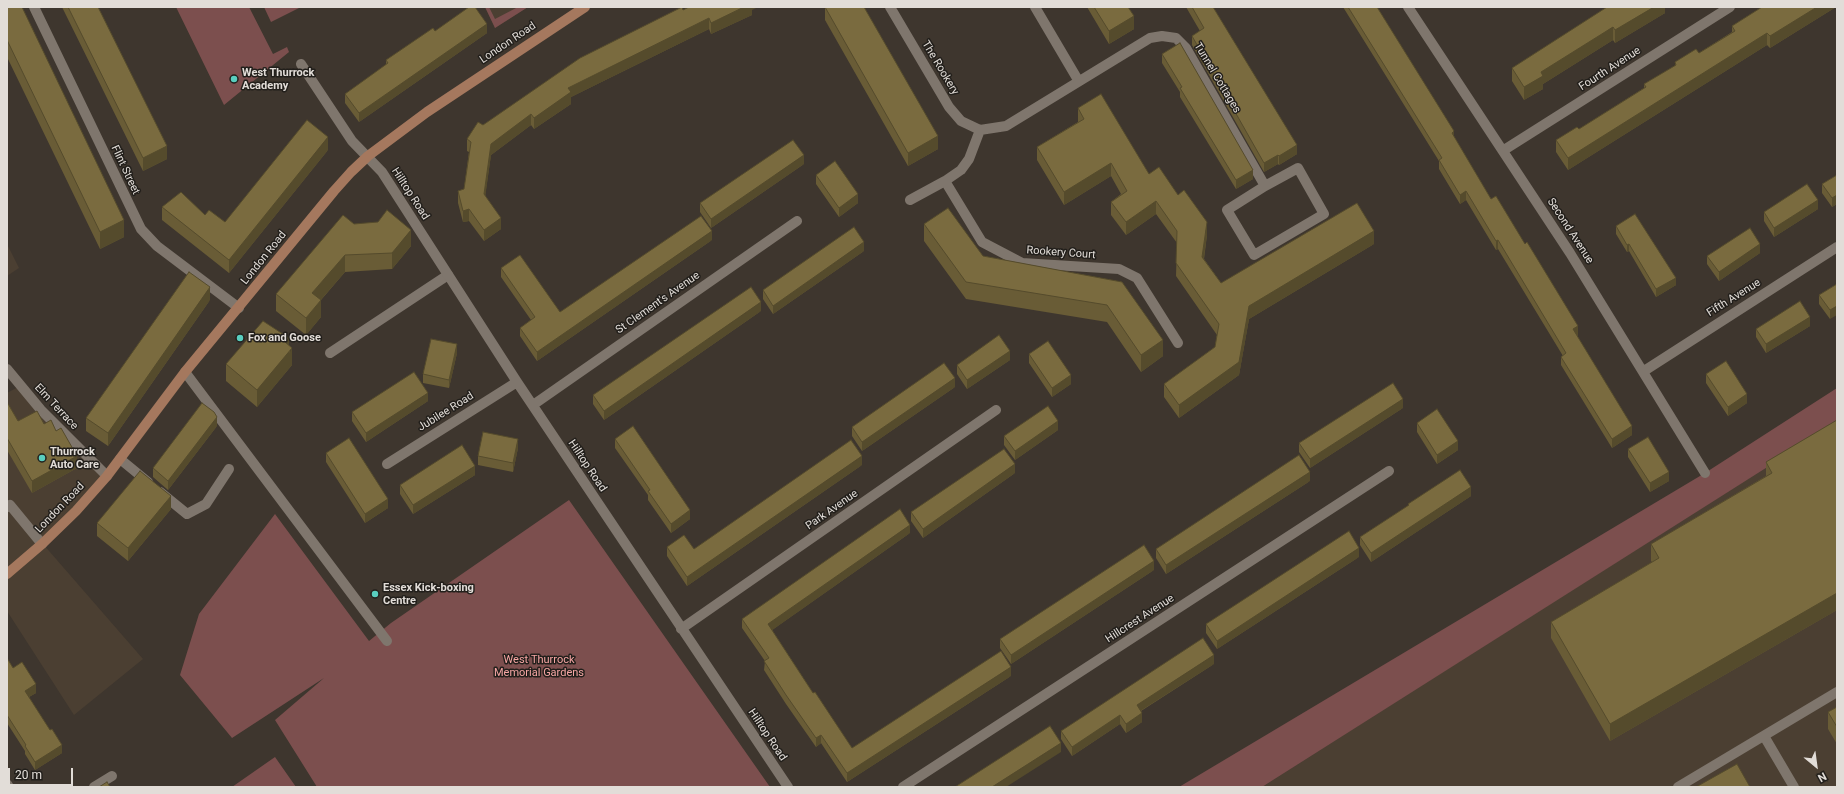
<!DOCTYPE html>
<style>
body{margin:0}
#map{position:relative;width:1844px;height:794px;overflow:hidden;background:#3e362e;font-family:Roboto,sans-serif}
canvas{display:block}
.frame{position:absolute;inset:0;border:8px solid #e2ddd8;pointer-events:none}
.north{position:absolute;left:1796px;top:746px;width:40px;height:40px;-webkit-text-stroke:3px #221f1b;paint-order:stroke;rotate:151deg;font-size:11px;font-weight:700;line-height:16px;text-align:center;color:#e2ddd8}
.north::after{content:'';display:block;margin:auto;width:14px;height:18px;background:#e2ddd8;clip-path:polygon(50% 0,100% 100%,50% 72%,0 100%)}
.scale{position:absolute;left:8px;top:768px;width:65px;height:18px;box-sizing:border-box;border:2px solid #e2ddd8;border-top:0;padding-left:5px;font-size:12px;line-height:14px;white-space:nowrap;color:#e2ddd8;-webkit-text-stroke:3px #221f1b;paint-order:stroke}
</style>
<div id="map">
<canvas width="1844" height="794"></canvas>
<div class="frame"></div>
<div class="north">N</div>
<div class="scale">20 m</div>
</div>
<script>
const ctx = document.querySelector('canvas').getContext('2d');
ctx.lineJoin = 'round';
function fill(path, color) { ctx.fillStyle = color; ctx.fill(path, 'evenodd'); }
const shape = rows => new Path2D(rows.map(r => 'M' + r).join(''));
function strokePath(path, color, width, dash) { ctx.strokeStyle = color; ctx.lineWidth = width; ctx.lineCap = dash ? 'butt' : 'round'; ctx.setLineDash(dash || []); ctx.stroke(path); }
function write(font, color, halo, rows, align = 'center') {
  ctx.font = font + ' Roboto,sans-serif'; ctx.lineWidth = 3; ctx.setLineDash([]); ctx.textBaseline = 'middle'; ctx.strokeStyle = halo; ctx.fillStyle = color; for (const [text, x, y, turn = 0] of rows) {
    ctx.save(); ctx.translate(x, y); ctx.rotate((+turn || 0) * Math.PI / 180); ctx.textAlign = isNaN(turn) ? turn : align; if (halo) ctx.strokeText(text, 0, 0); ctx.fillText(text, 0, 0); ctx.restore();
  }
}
const built = shape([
 [485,7,528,7,495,28],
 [7,244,19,268,7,276],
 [20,386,107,476,43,544,143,659,74,715,7,611,7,393],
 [1837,423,1837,787,1262,787,1531,616]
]);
const green = shape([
 [176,7,249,7,273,54,287,47,289,52,224,105],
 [264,7,301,7,271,22],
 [485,7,489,7,495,19,518,7,528,7,495,28],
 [1837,388,1837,423,1262,787,1179,787,1705,473],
 [569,500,770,787,317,787,275,720,324,678,232,738,180,675,199,614,275,514,369,641,391,623],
 [275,757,296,787,232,787]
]);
const lane = shape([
 [330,353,448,275],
 [185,372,387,641],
 [120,459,148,482],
 [160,492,187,514,206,504,229,469],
 [7,507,10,505,42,544],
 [1764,736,1794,787],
 [94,787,112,776],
 [1678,787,1837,692]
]);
const street = shape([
 [34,7,141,229,157,246,239,308],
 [890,7,949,107,961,121,980,130],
 [1035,7,1078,80],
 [1408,7,1570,253,1705,473],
 [301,64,352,141,382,172,517,382,788,787],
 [980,130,1006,126,1150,38,1162,36,1176,38,1186,48,1265,186,1298,168,1324,214,1254,255,1227,210,1265,186],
 [1504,150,1730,7],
 [945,181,982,242,1022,263,1119,269,1137,278,1178,343],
 [910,200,945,181,961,170,969,159,980,130],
 [7,369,41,410,107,476],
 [1644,371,1837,247],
 [533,405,797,221],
 [387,464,517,382],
 [681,629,996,410],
 [7,784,9,787],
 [903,787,1389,471]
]);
const secondary = shape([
 [7,574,42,544,76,511,107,476,185,372,334,191,351,172,368,156,427,112,585,7]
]);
const wall = shape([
 [7,7,124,237,100,249,7,57],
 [62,7,98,7,167,159,143,171],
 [825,7,938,149,908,166,825,20],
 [1087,7,1128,7,1134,29,1109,44],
 [1186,7,1213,7,1297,154,1279,165,1278,164,1264,172,1192,45,1192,36,1200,31],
 [1343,7,1377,7,1491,199,1578,335,1577,336,1632,435,1612,448,1561,365,1561,357,1563,356,1498,249,1496,250,1466,200,1460,204,1439,169,1439,161],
 [1665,7,1665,13,1615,43,1613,40,1543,84,1543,89,1524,100,1512,81,1512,68],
 [1762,7,1836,7,1770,48,1767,45,1568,170,1556,152,1556,140,1579,129,1644,88,1644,84,1675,66,1675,62,1699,53,1732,32,1732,26],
 [683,10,752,10,752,15,711,34,709,29,571,97,571,104,534,129,531,125,491,155,485,196,501,229,484,241,469,221,463,222,458,203,458,191,464,189,469,152,467,151,467,139,483,125],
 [435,31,487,33,359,122,345,103,345,94,386,65,386,60],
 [1162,54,1253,179,1236,189,1180,97,1180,92,1162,63],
 [1078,108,1149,174,1207,235,1204,259,1221,283,1374,244,1249,319,1239,375,1179,418,1164,397,1164,384,1215,347,1217,335,1176,276,1177,243,1156,214,1126,235,1111,215,1111,202,1121,194,1111,176,1064,205,1037,160,1037,147,1078,122],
 [328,150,229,273,162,220,162,207,205,215,225,222],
 [804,164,711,228,700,212,700,203],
 [816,175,858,203,839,217,816,184],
 [1837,175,1837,204,1832,207,1822,193,1822,184],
 [1818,209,1774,237,1764,221,1764,212],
 [354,224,411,246,392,269,345,272,321,300,321,317,306,335,276,311,276,294],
 [924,224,983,256,1122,282,1163,356,1141,372,1107,322,966,299,924,241],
 [1616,226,1676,285,1656,297,1629,251,1627,252,1616,234],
 [712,240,537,361,520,336,520,328,531,320,501,277,501,268,560,312],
 [864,251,773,314,763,299,763,290],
 [1760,253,1719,281,1707,264,1707,256],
 [1837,284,1830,319,1819,304,1819,295],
 [210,300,108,446,86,431,86,418],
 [761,311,604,420,593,404,593,395],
 [1810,326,1766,353,1756,337,1756,329],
 [289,345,292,365,257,407,226,381,226,364],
 [457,353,449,388,423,383,423,374],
 [1029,354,1071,384,1052,397,1029,363],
 [1010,360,967,389,957,374,957,365],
 [1706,374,1747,403,1728,416,1706,383],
 [955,387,862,451,852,436,852,427],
 [428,401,366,442,352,421,352,412],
 [7,402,18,421,44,424,77,468,32,493,7,450],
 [1403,408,1310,468,1299,452,1299,443],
 [1837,420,1837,610,1610,741,1551,638,1551,622,1652,562,1651,561,1651,544,1766,476,1766,462],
 [1417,423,1458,450,1437,464,1417,432],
 [217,426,168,490,153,477,153,468],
 [1058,430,1015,460,1004,445,1004,436],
 [615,439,690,519,671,533,648,500,648,495,615,448],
 [518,448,513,472,478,465,478,456],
 [1628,449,1669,481,1650,492,1628,457],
 [326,453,388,508,365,523,326,462],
 [862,465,687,586,667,556,667,547,694,549],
 [1015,473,923,538,911,521,911,512],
 [475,475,413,514,400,494,400,485],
 [1310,481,1166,574,1156,558,1156,549],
 [1471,496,1371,562,1360,545,1360,537,1408,506,1408,504],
 [171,509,128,561,97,536,97,523],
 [910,533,772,630,813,693,852,748,1011,676,847,782,821,743,816,747,786,704,764,670,765,661,742,628,742,619],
 [1359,557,1217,649,1206,633,1206,624],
 [1154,570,1011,664,1000,648,1000,639],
 [7,658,13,668,36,693,29,697,62,753,35,770,25,754,25,751,7,723],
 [1214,664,1141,711,1142,722,1126,733,1120,724,1072,756,1061,739,1061,731],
 [1837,707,1837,744,1828,729,1828,712]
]);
const shadedWall = shape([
 [744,7,758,7,752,10,752,15,711,34,711,23],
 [1654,7,1665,7,1665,13,1615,43,1615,30],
 [1817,7,1836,7,1770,48,1770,36],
 [1134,16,1134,29,1109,44,1109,31],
 [709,18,709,29,571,97,571,104,534,129,534,118,568,88],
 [487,24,487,33,359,122,359,113],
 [1613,27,1613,40,1543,84,1543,89,1524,100,1524,87,1541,72],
 [1767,33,1767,45,1568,170,1568,158],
 [531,114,531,125,491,155,484,206,484,194,491,144],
 [1454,131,1454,140,1452,133],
 [938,136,938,149,908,166,908,153],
 [328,137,328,150,229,273,229,260],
 [1297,145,1297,154,1279,165,1279,156],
 [167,146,167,159,143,171,143,158],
 [804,155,804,164,711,228,711,219],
 [1278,155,1278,164,1264,172,1264,163],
 [1111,163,1111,176,1064,205,1064,192],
 [1253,170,1253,179,1236,189,1236,180],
 [1466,191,1466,200,1460,204,1460,195],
 [858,194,858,203,839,217,839,208],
 [1837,195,1837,204,1832,207,1832,198],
 [1818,200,1818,209,1774,237,1774,228],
 [1156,201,1156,214,1126,235,1126,222],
 [469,209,469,221,463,222,463,211],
 [501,218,501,229,484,241,484,230],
 [124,220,124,237,100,249,100,232],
 [1207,222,1207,235,1202,270,1202,257],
 [411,230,411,246,392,269,392,253],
 [712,231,712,240,537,361,537,352],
 [1374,231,1374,244,1249,319,1239,375,1179,418,1179,405,1249,306],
 [1498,240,1498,249,1496,250,1496,241],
 [864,242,864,251,773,314,773,306],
 [1629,244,1629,251,1627,252,1627,245],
 [1760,244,1760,253,1719,281,1719,272],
 [345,255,345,272,312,310,312,293],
 [1676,278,1676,285,1656,297,1656,289],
 [210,287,210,300,108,446,108,433],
 [321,300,321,317,306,335,306,318],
 [761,302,761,311,604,420,604,411],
 [1837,306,1837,315,1830,319,1830,310],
 [1810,317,1810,326,1766,353,1766,344],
 [1578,326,1578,335,1573,338,1573,329],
 [289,338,289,353,292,348,292,365,257,407,257,390,285,342],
 [1163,340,1163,356,1141,372,1141,355],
 [457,344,457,353,449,388,449,380],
 [1010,351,1010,360,967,389,967,380],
 [1071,375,1071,384,1052,397,1052,388],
 [955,378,955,387,862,451,862,442],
 [428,393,428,401,366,442,366,433],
 [1747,394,1747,403,1728,416,1728,407],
 [1403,399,1403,408,1310,468,1310,459],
 [217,417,217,426,168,490,168,481],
 [1058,421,1058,430,1015,460,1015,451],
 [1632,426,1632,435,1612,448,1612,439],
 [518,439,518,448,513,472,513,463],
 [1458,441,1458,450,1437,464,1437,455],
 [77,456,77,468,32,493,32,481],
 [862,456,862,465,687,586,687,577],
 [1015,464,1015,473,923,538,923,529],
 [475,466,475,475,413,514,413,505],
 [1310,472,1310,481,1166,574,1166,565],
 [1669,472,1669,481,1650,492,1650,483],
 [1471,487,1471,496,1371,562,1371,553],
 [171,496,171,509,128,561,128,548],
 [388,499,388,508,365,523,365,514],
 [690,510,690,519,671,533,671,524],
 [910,525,910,533,768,633,768,624],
 [1359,548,1359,557,1217,649,1217,641],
 [1154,561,1154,570,1011,664,1011,655],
 [1837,593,1837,610,1610,741,1610,724],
 [1214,655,1214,664,1137,713,1137,705],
 [1011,667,1011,676,847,782,847,773],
 [36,684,36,693,25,699,25,691],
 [1142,713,1142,722,1126,733,1126,724],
 [1120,715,1120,724,1072,756,1072,747],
 [821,735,821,743,816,747,816,738],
 [1061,743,1061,752,1006,787,992,787],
 [62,745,62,753,35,770,35,762]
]);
const building = shape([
 [7,7,22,7,124,220,100,232,7,40,7,7],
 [68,7,98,7,167,146,143,158,68,7],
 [469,7,475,7,487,24,359,113,345,94,388,63,386,60,433,28,435,31,469,7],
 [682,7,683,10,689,7,744,7,711,23,709,18,568,88,571,92,534,118,531,114,491,144,484,194,501,218,484,230,469,209,463,211,458,191,464,189,471,142,467,139,478,122,483,125,580,58,682,7],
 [825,7,864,7,938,136,908,153,825,7],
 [1094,7,1128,7,1134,16,1109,31,1094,7],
 [1192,7,1213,7,1297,145,1279,156,1278,155,1264,163,1192,36,1204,28,1192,7],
 [1348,7,1377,7,1454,131,1452,133,1491,199,1496,196,1525,244,1527,242,1578,326,1573,329,1632,426,1612,439,1561,357,1566,353,1498,240,1496,241,1466,191,1460,195,1439,160,1442,158,1348,7],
 [1607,7,1654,7,1615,30,1613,27,1541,72,1543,76,1524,87,1512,68,1607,7],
 [1762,7,1817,7,1770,36,1767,33,1568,158,1556,140,1577,127,1579,129,1646,87,1644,84,1676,65,1675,62,1696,49,1699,53,1735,31,1732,26,1762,7],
 [1180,43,1253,170,1236,180,1180,88,1182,87,1162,54,1180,43],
 [1101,94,1149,174,1159,167,1178,195,1184,190,1207,222,1202,257,1221,283,1357,203,1374,231,1249,306,1239,362,1179,405,1164,384,1215,347,1219,324,1176,263,1177,231,1156,201,1126,222,1111,202,1127,191,1111,163,1064,192,1037,147,1084,119,1078,108,1101,94],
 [307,120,328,137,229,260,162,207,181,192,205,215,209,210,225,222,307,120],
 [793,140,804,155,711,219,700,203,793,140],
 [835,161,858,194,839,208,816,175,835,161],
 [1837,175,1837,195,1832,198,1822,184,1837,175],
 [1807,184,1818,200,1774,228,1764,212,1807,184],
 [948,208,983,256,1122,282,1163,340,1141,355,1107,305,966,282,924,224,948,208],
 [387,210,411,230,392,253,345,255,312,293,321,300,306,318,276,294,343,215,354,224,378,222,387,210],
 [1635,214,1676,278,1656,289,1629,244,1627,245,1616,226,1635,214],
 [701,216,712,231,537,352,520,328,535,317,501,268,520,255,560,312,701,216],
 [854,227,864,242,773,306,763,290,854,227],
 [1750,228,1760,244,1719,272,1707,256,1750,228],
 [189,272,210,287,108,433,86,418,189,272],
 [1837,284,1837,306,1830,310,1819,295,1837,284],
 [751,287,761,302,604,411,593,395,751,287],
 [1800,301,1810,317,1766,344,1756,329,1800,301],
 [263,321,289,338,285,342,292,348,257,390,226,364,263,321],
 [999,335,1010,351,967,380,957,365,999,335],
 [431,339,457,344,449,380,423,374,431,339],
 [1048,341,1071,375,1052,388,1029,354,1048,341],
 [1726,361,1747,394,1728,407,1706,374,1726,361],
 [944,363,955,378,862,442,852,427,944,363],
 [414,372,428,393,366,433,352,412,414,372],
 [1393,383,1403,399,1310,459,1299,443,1393,383],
 [7,402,18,421,37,411,44,424,51,420,56,431,61,428,77,456,32,481,7,438,7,402],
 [202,403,214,412,217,417,168,481,153,468,202,403],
 [1048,406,1058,421,1015,451,1004,436,1048,406],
 [1437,409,1458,441,1437,455,1417,423,1437,409],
 [1837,420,1837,593,1610,724,1551,622,1659,558,1651,544,1772,473,1766,462,1837,420],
 [633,426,690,510,671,524,648,491,650,490,615,439,633,426],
 [483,432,518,439,513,463,478,456,483,432],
 [1648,437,1669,472,1650,483,1628,449,1648,437],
 [349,438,388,499,365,514,326,453,349,438],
 [851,440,862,456,687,577,667,547,684,535,694,549,851,440],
 [462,445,475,466,413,505,400,485,462,445],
 [1004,449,1015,464,923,529,911,512,1004,449],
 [1299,455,1310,472,1166,565,1156,549,1299,455],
 [1460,470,1471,487,1371,553,1360,537,1409,505,1408,504,1460,470],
 [140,471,171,496,128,548,97,523,140,471],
 [900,509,910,525,768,624,813,693,815,692,852,748,1001,651,1011,667,847,773,821,735,816,738,786,695,764,661,769,658,742,619,900,509],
 [1349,531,1359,548,1217,641,1206,624,1349,531],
 [1144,545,1154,561,1011,655,1000,639,1144,545],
 [1203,638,1214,655,1137,705,1142,713,1126,724,1120,715,1072,747,1061,731,1203,638],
 [7,658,13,668,22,662,36,684,25,691,50,730,52,729,62,745,35,762,25,746,26,745,7,715,7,658],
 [1837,707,1837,727,1828,712,1837,707],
 [1050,726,1061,743,992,787,955,787,1050,726],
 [1737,764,1750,787,1696,787,1737,764],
 [107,782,110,787,99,787,107,782]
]);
const markers = [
 [234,79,4,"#59cebf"],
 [240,338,4,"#59cebf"],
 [42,458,4,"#59cebf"],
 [375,594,4,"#59cebf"]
];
const streetNames = [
 ["London Road",508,43,-34],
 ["The Rookery",940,68,59],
 ["Fourth Avenue",1610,69,-33],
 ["Tunnel Cottages",1217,78,59],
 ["Flint Street",125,170,65],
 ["Hilltop Road",410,194,57],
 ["Second Avenue",1570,231,57],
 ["Rookery Court",1061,253,4],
 ["London Road",264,258,-51],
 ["Fifth Avenue",1734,298,-32],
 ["St Clement's Avenue",658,303,-35],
 ["Elm Terrace",56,407,47],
 ["Jubilee Road",446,412,-32],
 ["Hilltop Road",587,466,56],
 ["London Road",60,508,-46],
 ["Park Avenue",832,510,-35],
 ["Hillcrest Avenue",1140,619,-33],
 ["Hilltop Road",767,735,56]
];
const poiNames = [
 ["West Thurrock",242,73],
 ["Academy",242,86],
 ["Fox and Goose",248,338],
 ["Thurrock",50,452],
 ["Auto Care",50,465],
 ["Essex Kick-boxing",383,588],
 ["Centre",383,601]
];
const parkNames = [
 ["West Thurrock",539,660],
 ["Memorial Gardens",539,673]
];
fill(built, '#4b3f32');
fill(green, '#7c4f4e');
strokePath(lane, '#7f766d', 10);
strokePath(street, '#7f766d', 10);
strokePath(secondary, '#a5785e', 10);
fill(wall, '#695c36');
fill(shadedWall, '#554b2c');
fill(building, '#7a6b3f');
strokePath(building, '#554b2c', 1);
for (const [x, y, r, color] of markers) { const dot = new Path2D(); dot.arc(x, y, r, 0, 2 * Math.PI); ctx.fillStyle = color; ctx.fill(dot); strokePath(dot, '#221f1b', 1.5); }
write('11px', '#e2ddd8', '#221f1b', streetNames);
write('bold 11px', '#e2ddd8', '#221f1b', poiNames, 'left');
write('11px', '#f6a6a4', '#221f1b', parkNames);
</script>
